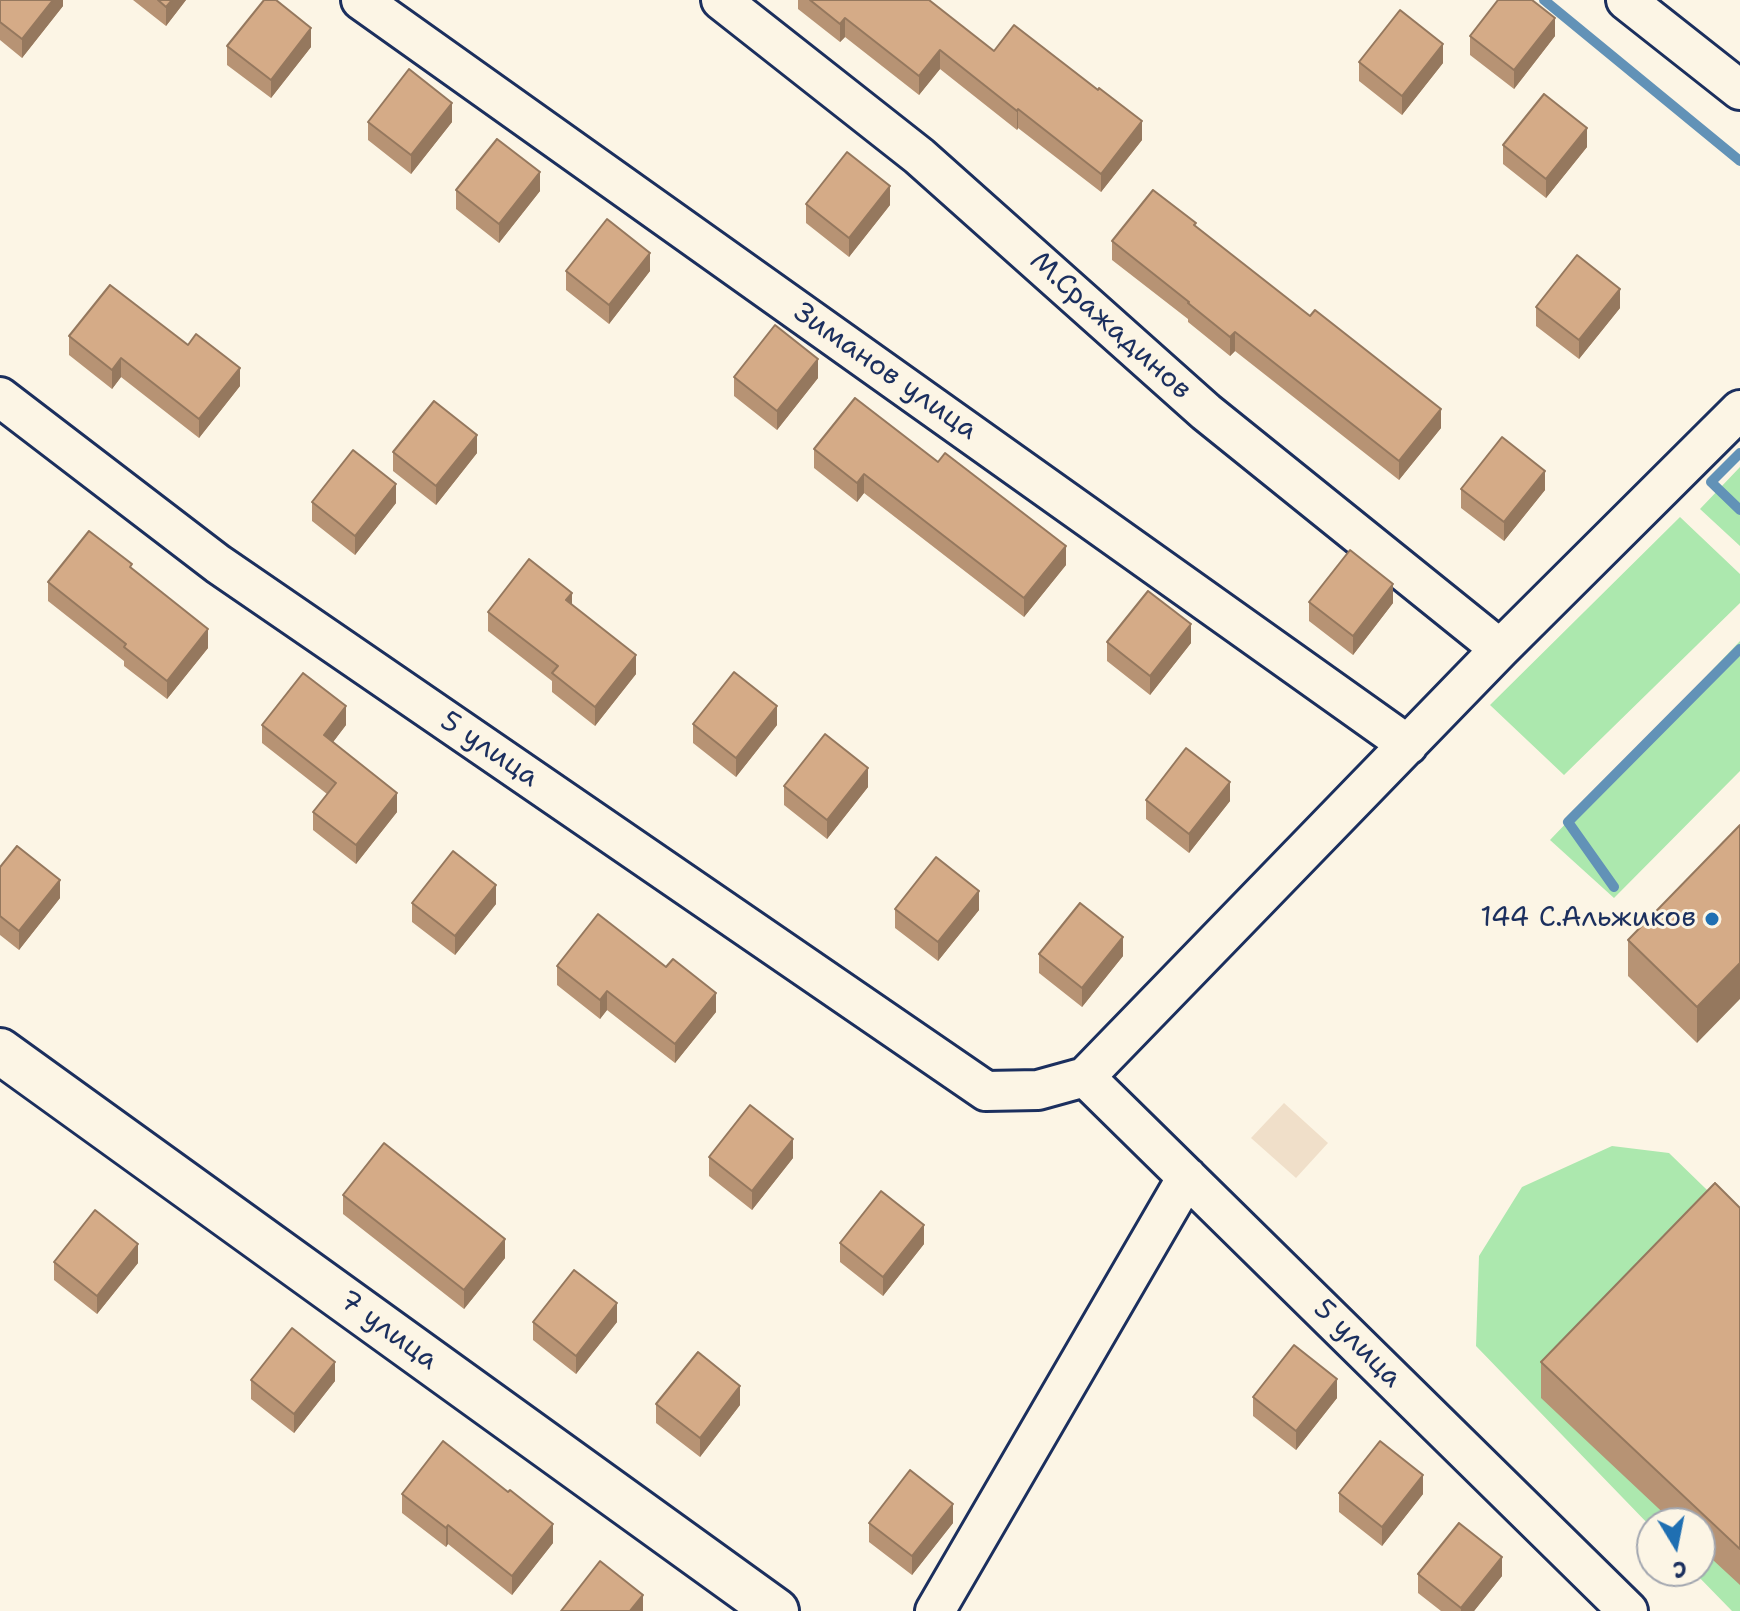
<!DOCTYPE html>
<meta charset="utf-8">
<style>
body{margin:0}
#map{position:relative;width:1740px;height:1611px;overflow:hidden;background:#fcf5e5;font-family:"Shantell Sans",sans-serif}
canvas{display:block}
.north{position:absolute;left:1636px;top:1507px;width:80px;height:80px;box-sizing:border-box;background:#fcf5e5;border:2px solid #a2a6af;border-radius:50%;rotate:170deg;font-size:22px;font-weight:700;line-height:32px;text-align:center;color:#1b2f5e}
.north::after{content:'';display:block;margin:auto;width:28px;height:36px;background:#1f6fb2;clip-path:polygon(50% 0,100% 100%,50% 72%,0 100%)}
</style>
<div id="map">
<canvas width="1740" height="1611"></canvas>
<div class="north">С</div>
</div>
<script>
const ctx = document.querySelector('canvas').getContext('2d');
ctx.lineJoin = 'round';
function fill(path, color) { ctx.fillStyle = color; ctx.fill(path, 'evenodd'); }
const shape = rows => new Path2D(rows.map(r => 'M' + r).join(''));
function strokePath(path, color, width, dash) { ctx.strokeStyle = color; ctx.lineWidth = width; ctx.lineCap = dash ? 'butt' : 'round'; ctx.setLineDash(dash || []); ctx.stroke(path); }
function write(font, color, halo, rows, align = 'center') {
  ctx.font = font + ' "Shantell Sans",sans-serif'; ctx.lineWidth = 6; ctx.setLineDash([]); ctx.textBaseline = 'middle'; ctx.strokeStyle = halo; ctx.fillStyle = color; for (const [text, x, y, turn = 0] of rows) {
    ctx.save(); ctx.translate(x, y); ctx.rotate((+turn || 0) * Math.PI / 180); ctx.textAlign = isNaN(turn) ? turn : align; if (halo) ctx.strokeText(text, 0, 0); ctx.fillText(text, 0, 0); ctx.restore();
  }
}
const built = shape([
 [1284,1103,1328,1143,1296,1178,1251,1138]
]);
const green = shape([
 [1740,467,1740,546,1700,509],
 [1680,517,1740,574,1740,603,1564,775,1490,705],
 [1740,641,1740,771,1614,898,1550,840],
 [1612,1146,1669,1153,1740,1222,1740,1611,1732,1611,1693,1571,1700,1571,1700,1523,1652,1523,1652,1528,1476,1346,1479,1256,1522,1187]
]);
const stream = shape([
 [1544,0,1740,161],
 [1740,453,1711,482,1740,510],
 [1614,887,1568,822,1740,649]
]);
const minor = shape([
 [361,0,1408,745],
 [721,0,919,156,1206,412,1500,649],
 [1626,0,1740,90],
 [0,397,218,564,986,1091,1038,1090,1085,1077,1500,649,1740,410],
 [1085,1077,1628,1611],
 [935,1611,1187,1177]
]);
const tertiary = shape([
 [0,1051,776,1611]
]);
const wall = shape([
 [0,0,63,0,63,6,22,58,0,40],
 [133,0,186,0,166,26],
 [798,0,929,0,994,51,1142,140,1101,192,1018,128,1017,130,940,69,919,95,845,37,840,42,798,9],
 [1470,36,1555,36,1514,89,1470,55],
 [227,46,311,47,271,98,227,65],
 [1359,62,1443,63,1402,115,1359,81],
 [368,122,452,122,411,174,368,140],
 [1503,145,1587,147,1546,198,1503,164],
 [456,190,540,191,499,243,456,209],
 [806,204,890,205,849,257,806,223],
 [1196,226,1441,428,1399,480,1235,351,1230,356,1188,322,1188,319,1112,260,1112,241],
 [566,271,650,271,609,324,566,290],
 [1536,307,1620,308,1579,359,1536,326],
 [69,336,240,386,199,438,121,377,112,389,69,355],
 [734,377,818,378,777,430,734,396],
 [814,449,938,462,1066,565,1024,617,864,493,857,502,814,468],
 [393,452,477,453,436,505,393,471],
 [1461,489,1545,490,1504,541,1461,508],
 [312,502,396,503,355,555,312,521],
 [132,569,208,648,167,699,124,666,124,661,48,601,48,582],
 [1309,602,1393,603,1353,655,1309,621],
 [572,605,636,674,595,726,552,692,552,681,488,631,488,612],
 [1107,642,1191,643,1150,695,1107,661],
 [693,724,777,725,736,777,693,743],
 [262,725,346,725,333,742,397,812,356,864,313,830,313,812,327,794,262,743],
 [784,786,868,787,827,839,784,805],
 [1146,800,1230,801,1189,853,1146,819],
 [1740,825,1697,1043,1628,976,1628,940],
 [0,867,60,898,19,950,0,935],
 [412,903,496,904,455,955,412,922],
 [895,909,979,910,938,961,895,928],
 [1039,954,1123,956,1082,1007,1039,973],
 [557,966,716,1012,675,1063,607,1010,600,1019,557,985],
 [709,1157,793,1158,752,1210,709,1176],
 [343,1195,505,1258,464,1309,343,1214],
 [1740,1208,1740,1585,1700,1548,1700,1523,1674,1523,1541,1398,1541,1362],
 [840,1243,924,1244,883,1296,840,1262],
 [54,1262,138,1263,97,1314,54,1280],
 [533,1322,617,1322,576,1374,533,1340],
 [251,1380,335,1381,294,1433,251,1399],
 [1253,1397,1337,1398,1296,1450,1253,1416],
 [656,1404,740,1405,700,1457,656,1423],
 [1339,1493,1423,1494,1382,1546,1339,1512],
 [402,1494,553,1543,512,1595,448,1544,446,1547,402,1513],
 [869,1523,953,1523,912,1575,869,1542],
 [1418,1574,1502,1576,1474,1611,1441,1611,1418,1593]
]);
const shadedWall = shape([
 [53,0,63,0,63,6,22,58,22,39],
 [172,0,186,0,166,26,166,7],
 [845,18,845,37,840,42,840,24],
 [1555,18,1555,36,1514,89,1514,70],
 [311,28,311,47,271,98,271,80],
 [1443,44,1443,63,1402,115,1402,96],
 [940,50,940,69,919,95,919,76],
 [452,103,452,122,411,174,411,155],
 [1018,109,1018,128,1017,130,1017,111],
 [1142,121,1142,140,1101,192,1101,174],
 [1587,128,1587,147,1546,198,1546,179],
 [540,172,540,191,499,243,499,224],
 [890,186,890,205,849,257,849,238],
 [650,253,650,271,609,324,609,305],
 [1620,289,1620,308,1579,359,1579,340],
 [1235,332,1235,351,1230,356,1230,337],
 [121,358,121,377,112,389,112,370],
 [818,359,818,378,777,430,777,411],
 [240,368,240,386,199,438,199,419],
 [1441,409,1441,428,1399,480,1399,461],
 [477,435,477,453,436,505,436,486],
 [1545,471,1545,490,1504,541,1504,522],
 [864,474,864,493,857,502,857,483],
 [396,484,396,503,355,555,355,536],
 [1066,546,1066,565,1024,617,1024,598],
 [1393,584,1393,603,1353,655,1353,636],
 [572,593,572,612,566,600],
 [1191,624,1191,643,1150,695,1150,676],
 [208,629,208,648,167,699,167,681],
 [636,655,636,674,595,726,595,707],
 [346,706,346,725,324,754,324,735],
 [777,706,777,725,736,777,736,758],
 [868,768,868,787,827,839,827,820],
 [1230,782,1230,801,1189,853,1189,834],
 [397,793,397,812,356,864,356,845],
 [60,880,60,898,19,950,19,931],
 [496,885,496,904,455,955,455,936],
 [979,891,979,910,938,961,938,942],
 [1123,937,1123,956,1082,1007,1082,988],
 [1740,963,1740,999,1697,1043,1697,1007],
 [607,991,607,1010,600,1019,600,1000],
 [716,993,716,1012,675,1063,675,1044],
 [793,1139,793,1158,752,1210,752,1191],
 [924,1225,924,1244,883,1296,883,1277],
 [505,1239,505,1258,464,1309,464,1290],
 [138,1244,138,1263,97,1314,97,1296],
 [617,1303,617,1322,576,1374,576,1356],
 [335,1362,335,1381,294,1433,294,1414],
 [1337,1379,1337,1398,1296,1450,1296,1431],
 [740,1386,740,1405,700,1457,700,1438],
 [1423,1475,1423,1494,1382,1546,1382,1527],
 [953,1504,953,1523,912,1575,912,1556],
 [553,1524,553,1543,512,1595,512,1576],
 [448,1525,448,1544,446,1547,446,1528],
 [1502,1557,1502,1576,1474,1611,1461,1611,1461,1608],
 [643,1595,643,1611,630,1611]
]);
const building = shape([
 [0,0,53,0,22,39,0,22,0,0],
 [158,0,172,0,166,7,158,0],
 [264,0,276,0,311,28,271,80,227,46,264,0],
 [810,0,929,0,994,51,1014,25,1098,90,1099,88,1142,121,1101,174,1018,109,1017,111,940,50,919,76,845,18,840,24,810,0],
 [1498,0,1532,0,1555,18,1514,70,1470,36,1498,0],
 [1400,10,1443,44,1402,96,1359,62,1400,10],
 [409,69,452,103,411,155,368,122,409,69],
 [1544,94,1587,128,1546,179,1503,145,1544,94],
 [497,139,540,172,499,224,456,190,497,139],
 [847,152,890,186,849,238,806,204,847,152],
 [1153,190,1196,223,1194,225,1310,316,1315,310,1441,409,1399,461,1235,332,1230,337,1188,303,1189,302,1112,241,1153,190],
 [607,219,650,253,609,305,566,271,607,219],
 [1577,255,1620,289,1579,340,1536,307,1577,255],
 [110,285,188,345,196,334,240,368,199,419,121,358,112,370,69,336,110,285],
 [775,325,818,359,777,411,734,377,775,325],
 [855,398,938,462,945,453,1066,546,1024,598,864,474,857,483,814,449,855,398],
 [434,401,477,435,436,486,393,452,434,401],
 [1502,437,1545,471,1504,522,1461,489,1502,437],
 [353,450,396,484,355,536,312,502,353,450],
 [89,531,132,564,130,567,208,629,167,681,124,647,126,644,48,582,89,531],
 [1350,550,1393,584,1353,636,1309,602,1350,550],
 [529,559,572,593,566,600,636,655,595,707,552,673,558,666,488,612,529,559],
 [1148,591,1191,624,1150,676,1107,642,1148,591],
 [734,672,777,706,736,758,693,724,734,672],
 [303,673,346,706,324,735,397,793,356,845,313,812,336,783,262,725,303,673],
 [825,734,868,768,827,820,784,786,825,734],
 [1186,748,1230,782,1189,834,1146,800,1186,748],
 [1740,825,1740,963,1697,1007,1628,940,1740,825],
 [17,846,60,880,19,931,0,916,0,867,17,846],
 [453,851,496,885,455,936,412,903,453,851],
 [936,857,979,891,938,942,895,909,936,857],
 [1080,903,1123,937,1082,988,1039,954,1080,903],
 [598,914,666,967,673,959,716,993,675,1044,607,991,600,1000,557,966,598,914],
 [750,1105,793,1139,752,1191,709,1157,750,1105],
 [384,1143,505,1239,464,1290,343,1195,384,1143],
 [1715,1183,1740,1208,1740,1549,1541,1362,1715,1183],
 [881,1191,924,1225,883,1277,840,1243,881,1191],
 [95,1210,138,1244,97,1296,54,1262,95,1210],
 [574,1270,617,1303,576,1356,533,1322,574,1270],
 [292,1328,335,1362,294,1414,251,1380,292,1328],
 [1294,1345,1337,1379,1296,1431,1253,1397,1294,1345],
 [698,1352,740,1386,700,1438,656,1404,698,1352],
 [443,1441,508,1492,510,1490,553,1524,512,1576,448,1525,446,1528,402,1494,443,1441],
 [1380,1441,1423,1475,1382,1527,1339,1493,1380,1441],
 [910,1470,953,1504,912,1556,869,1523,910,1470],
 [1459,1523,1502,1557,1461,1608,1418,1574,1459,1523],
 [600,1561,643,1595,630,1611,561,1611,600,1561]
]);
const markers = [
 [1712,919,8,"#1f6fb2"]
];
const streetNames = [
 ["М.Сражадинов",1110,326,42],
 ["Зиманов улица",885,372,35],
 ["5 улица",489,750,34],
 ["7 улица",388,1331,36],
 ["5 улица",1357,1344,45]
];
const poiNames = [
 ["144 С.Альжиков",1696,919]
];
fill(built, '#f0dfc9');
fill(green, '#ace8ae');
strokePath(stream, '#6292b7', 10);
strokePath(minor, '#1b2f5e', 44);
strokePath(tertiary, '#1b2f5e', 50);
strokePath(minor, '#fcf5e5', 38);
strokePath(tertiary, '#fcf5e5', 44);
fill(wall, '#b79374');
fill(shadedWall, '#95785e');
fill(building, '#d5ab87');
strokePath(building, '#95785e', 2);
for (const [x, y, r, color] of markers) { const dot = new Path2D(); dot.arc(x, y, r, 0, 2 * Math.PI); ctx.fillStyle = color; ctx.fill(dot); strokePath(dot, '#fcf5e5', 3); }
write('28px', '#1b2f5e', '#fcf5e5', streetNames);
write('28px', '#1b2f5e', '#fcf5e5', poiNames, 'right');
</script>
